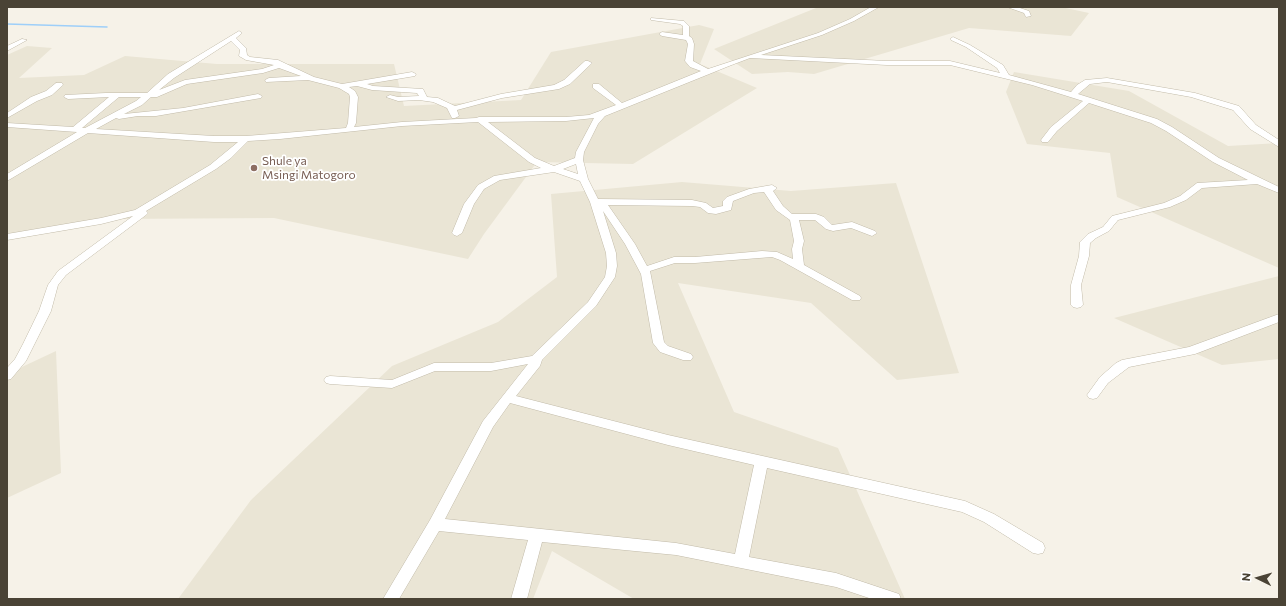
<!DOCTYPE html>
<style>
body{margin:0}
#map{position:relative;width:1286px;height:606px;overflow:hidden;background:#f6f2e8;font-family:Commissioner,sans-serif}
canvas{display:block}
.frame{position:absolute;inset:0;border:8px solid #4a4335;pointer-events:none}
.north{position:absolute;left:1238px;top:558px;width:40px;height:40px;-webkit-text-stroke:3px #fff;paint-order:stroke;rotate:275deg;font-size:11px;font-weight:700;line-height:16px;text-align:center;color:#4a4335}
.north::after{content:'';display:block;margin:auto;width:14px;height:18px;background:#4a4335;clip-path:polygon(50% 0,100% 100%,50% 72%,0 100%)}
</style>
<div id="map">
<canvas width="1286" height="606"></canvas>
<div class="frame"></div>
<div class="north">N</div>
</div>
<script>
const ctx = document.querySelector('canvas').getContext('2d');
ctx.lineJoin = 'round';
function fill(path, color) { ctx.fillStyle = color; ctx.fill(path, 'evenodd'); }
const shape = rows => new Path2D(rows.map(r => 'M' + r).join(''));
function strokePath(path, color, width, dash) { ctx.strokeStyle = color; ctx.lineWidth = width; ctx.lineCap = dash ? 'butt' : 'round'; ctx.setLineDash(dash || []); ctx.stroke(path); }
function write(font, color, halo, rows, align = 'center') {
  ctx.font = font + ' Commissioner,sans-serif'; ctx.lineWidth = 3.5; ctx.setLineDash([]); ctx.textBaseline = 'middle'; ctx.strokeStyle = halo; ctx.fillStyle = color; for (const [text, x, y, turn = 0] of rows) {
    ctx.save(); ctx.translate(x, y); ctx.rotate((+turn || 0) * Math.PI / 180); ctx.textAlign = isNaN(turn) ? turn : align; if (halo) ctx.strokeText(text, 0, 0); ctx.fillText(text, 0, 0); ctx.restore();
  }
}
const residential = shape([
 [815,7,1061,7,1089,13,1071,36,969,28,814,74,788,72,752,74,714,49,816,8],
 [699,25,714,29,700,64,757,88,633,164,537,162,484,234,468,259,274,218,113,219,7,238,7,55,27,46,52,48,19,78,84,75,125,56,217,64,394,64,404,106,521,100,551,52],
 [1014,72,1129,91,1228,146,1279,143,1279,268,1117,197,1110,153,1027,144,1006,92],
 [682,182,791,191,896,183,959,373,897,380,811,303,678,283,734,412,838,448,905,599,634,599,552,551,533,599,178,599,251,500,392,366,498,322,557,277,551,194],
 [1279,276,1279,359,1222,365,1114,318],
 [56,351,61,473,7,498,7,374]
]);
const stream = shape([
 [7,24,107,27]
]);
const minor = shape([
 [871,7,879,7,854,21,822,35,761,55,887,61,950,61,1000,73,997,68,966,47,951,40,950,39,953,37,970,45,1003,65,1009,75,1071,92,1077,85,1085,80,1107,78,1195,93,1239,106,1256,125,1279,140,1279,147,1250,129,1233,110,1191,97,1107,82,1090,84,1078,94,1157,119,1172,127,1219,158,1279,187,1279,193,1257,184,1202,188,1186,200,1170,207,1118,220,1109,231,1096,238,1090,243,1089,256,1081,285,1083,305,1081,307,1077,308,1073,307,1071,305,1071,285,1079,256,1080,242,1088,234,1103,227,1112,216,1164,203,1180,196,1197,183,1248,180,1213,162,1166,131,1151,123,1089,103,1057,131,1048,142,1042,142,1041,140,1051,127,1083,101,1032,85,950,65,887,65,750,58,729,66,605,116,598,124,584,152,583,160,588,179,598,199,692,200,706,203,713,208,723,206,723,201,727,197,749,189,772,185,777,188,773,191,783,206,792,214,816,214,824,217,832,225,852,222,875,231,877,233,872,236,851,228,833,231,826,229,815,220,799,220,804,241,802,249,804,265,860,296,861,298,860,300,852,300,780,260,772,257,695,263,675,263,650,271,664,342,668,346,691,354,693,357,691,360,683,360,660,352,653,343,641,274,625,244,603,211,616,253,617,266,615,277,596,306,542,360,540,366,516,396,668,435,965,501,994,514,1043,543,1045,548,1043,553,1038,554,1033,553,984,522,962,512,767,468,749,557,836,573,899,594,901,599,872,599,836,587,676,555,542,542,527,599,511,599,528,540,439,531,399,599,383,599,430,520,483,421,528,364,491,371,435,371,392,388,330,384,326,383,324,380,326,377,330,376,392,380,434,363,491,363,532,356,588,302,605,277,607,266,606,253,590,202,580,181,554,172,500,180,484,189,474,204,462,233,457,236,454,235,452,233,464,204,478,185,494,176,541,168,529,162,478,122,402,126,280,139,248,141,231,158,216,169,146,211,148,213,146,215,66,275,58,285,51,311,26,361,11,379,7,380,7,368,15,359,23,344,39,311,48,285,58,271,133,216,101,224,7,240,7,234,101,218,135,210,210,165,238,142,214,142,88,133,7,181,7,174,77,132,7,127,7,123,73,127,109,97,68,99,64,97,65,95,106,93,147,93,168,74,239,31,242,33,236,38,246,48,247,55,250,57,278,60,314,77,342,84,412,72,416,74,415,76,367,84,373,86,423,89,427,97,438,98,455,106,501,94,554,85,564,80,585,61,588,61,592,63,570,84,559,89,502,98,457,110,459,116,455,118,452,118,447,108,433,102,419,100,398,101,386,97,390,95,398,97,419,96,417,93,372,90,357,86,349,87,355,91,358,97,356,123,354,127,402,122,476,118,479,117,566,117,589,115,616,105,593,88,593,84,599,84,622,103,701,71,690,67,685,61,688,44,686,40,662,36,659,34,662,32,683,35,683,26,680,24,651,20,651,18,684,21,689,26,689,36,692,38,694,44,693,61,708,69,818,33,850,19,871,7],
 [231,41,240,50,239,56,246,60,274,65,262,69,185,80,159,90,174,78,231,41],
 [279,68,301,76,269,78,265,80,266,82,308,80,339,88,349,94,350,97,348,123,346,128,246,136,214,136,96,129,116,118,119,119,138,116,156,116,261,98,262,96,258,94,183,108,124,114,142,105,151,97,157,97,187,84,263,73,279,68],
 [119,97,141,97,136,101,85,128,82,128,119,97],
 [594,118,576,152,575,158,554,166,535,158,488,122,566,121,594,118],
 [576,164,578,174,563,169,576,164],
 [764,192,776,210,790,220,794,241,792,249,793,259,777,252,762,251,695,257,674,257,647,266,635,244,608,205,692,206,700,207,708,213,716,214,731,210,733,201,754,193,764,192],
 [510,403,668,445,754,465,735,554,676,543,445,519,493,427,510,403],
 [1007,7,1017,7,1029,11,1031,16,1026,17,1024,13,1007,7],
 [22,39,27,40,7,51,7,46,22,39],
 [56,83,62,83,63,85,52,95,37,101,7,118,7,113,31,97,46,91,56,83],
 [1279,314,1279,322,1195,354,1129,367,1108,383,1097,398,1093,399,1089,398,1087,395,1100,377,1116,363,1122,360,1189,347,1279,314]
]);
const markers = [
 [254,168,4,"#8d6e63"]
];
const educationNames = [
 ["Shule ya",262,161],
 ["Msingi Matogoro",262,175]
];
fill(residential, '#eae5d5');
strokePath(stream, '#9ecff9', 1.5);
strokePath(minor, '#c2bba9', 1);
fill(minor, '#fff');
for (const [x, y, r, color] of markers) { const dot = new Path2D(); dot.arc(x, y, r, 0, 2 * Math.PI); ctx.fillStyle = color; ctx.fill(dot); strokePath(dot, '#fff', 1.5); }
write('12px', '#785e54', '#fff', educationNames, 'left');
</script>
